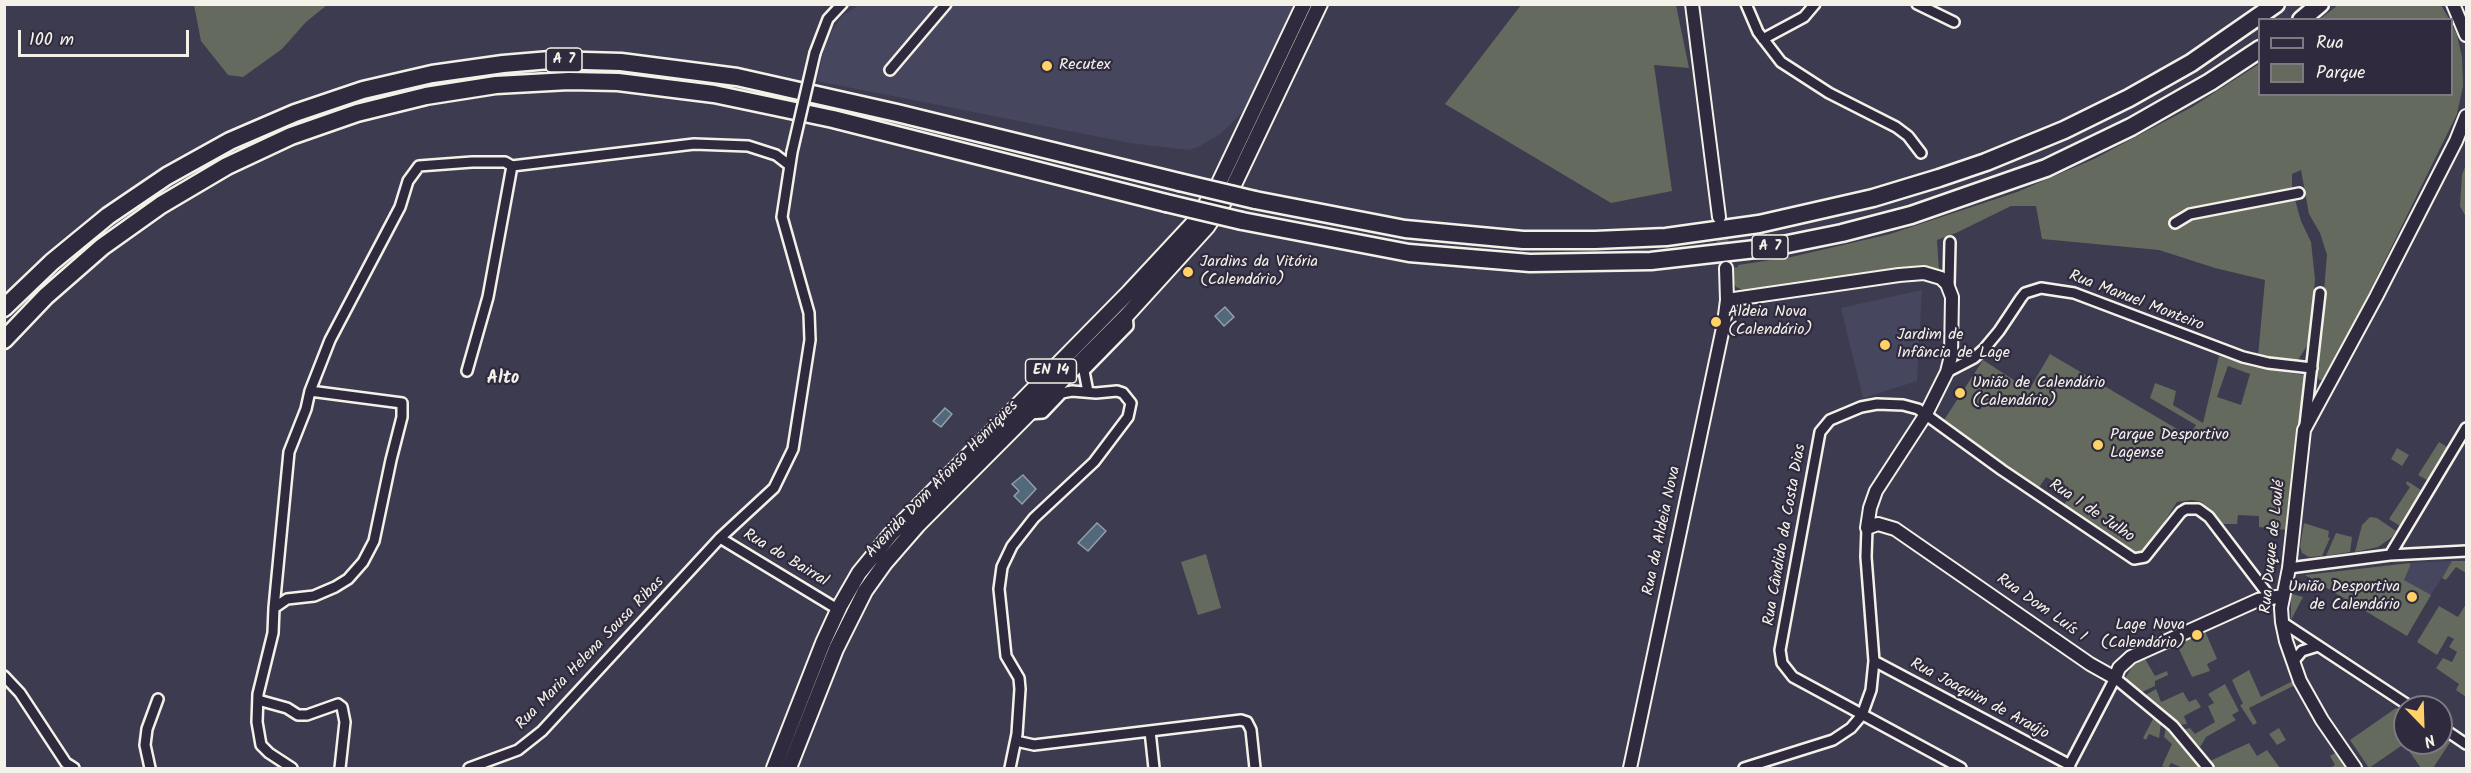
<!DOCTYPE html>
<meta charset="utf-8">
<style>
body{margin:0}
#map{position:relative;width:2471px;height:773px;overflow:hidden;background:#3c3b50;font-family:Kalam,sans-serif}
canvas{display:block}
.frame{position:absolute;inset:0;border:6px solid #f4f1e8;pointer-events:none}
.legend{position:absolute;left:2258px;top:18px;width:195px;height:78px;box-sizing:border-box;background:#2f2a3d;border:2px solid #7e7a81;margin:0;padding:8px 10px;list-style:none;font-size:18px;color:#f4f1e8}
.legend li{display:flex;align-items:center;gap:12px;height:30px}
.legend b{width:30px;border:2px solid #7e7a81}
.north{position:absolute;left:2393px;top:695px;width:60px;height:60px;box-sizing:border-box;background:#2f2a3d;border:2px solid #7e7a81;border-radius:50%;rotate:157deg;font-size:16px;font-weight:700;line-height:24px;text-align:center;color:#f4f1e8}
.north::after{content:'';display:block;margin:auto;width:21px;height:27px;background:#ffd166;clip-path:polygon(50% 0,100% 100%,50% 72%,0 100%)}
.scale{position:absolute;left:18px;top:30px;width:171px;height:27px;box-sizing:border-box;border:3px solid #f4f1e8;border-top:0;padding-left:8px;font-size:18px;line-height:21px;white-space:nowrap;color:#f4f1e8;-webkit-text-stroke:4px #2f2a3d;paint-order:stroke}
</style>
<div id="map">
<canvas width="2471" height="773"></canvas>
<div class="frame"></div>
<ul class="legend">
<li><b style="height:8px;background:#2f2a3d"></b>Rua</li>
<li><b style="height:16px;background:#646a5d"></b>Parque</li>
</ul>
<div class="north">N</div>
<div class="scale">100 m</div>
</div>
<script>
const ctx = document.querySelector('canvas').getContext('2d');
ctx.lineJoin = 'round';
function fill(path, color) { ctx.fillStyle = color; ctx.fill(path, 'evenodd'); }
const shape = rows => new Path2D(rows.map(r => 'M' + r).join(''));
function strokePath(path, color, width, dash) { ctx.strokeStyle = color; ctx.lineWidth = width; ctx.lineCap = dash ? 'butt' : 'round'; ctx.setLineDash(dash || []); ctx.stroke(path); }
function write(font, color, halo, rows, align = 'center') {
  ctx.font = font + ' Kalam,sans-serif'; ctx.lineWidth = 4.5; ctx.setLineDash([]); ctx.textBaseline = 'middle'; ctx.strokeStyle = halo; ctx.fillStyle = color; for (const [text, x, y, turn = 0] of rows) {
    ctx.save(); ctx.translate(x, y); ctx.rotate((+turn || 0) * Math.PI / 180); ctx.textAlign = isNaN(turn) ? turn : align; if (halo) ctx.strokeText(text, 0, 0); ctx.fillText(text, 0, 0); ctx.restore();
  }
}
const built = shape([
 [859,5,1307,5,1262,87,1246,109,1219,135,1198,147,1189,150,1130,143,817,81,823,53,833,29,842,16],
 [1922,290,1917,381,1863,398,1841,308],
 [2452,561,2431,595,2403,580,2410,566,2410,563]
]);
const green = shape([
 [194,5,194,4,327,5,306,22,282,49,243,77,228,75,201,41],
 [1521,5,1676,5,1689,68,1654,65,1672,191,1611,203,1445,104],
 [2338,5,2441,5,2449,19,2320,19],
 [2452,25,2457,35,2462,57,2463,86,2457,114,2326,380,2319,380,2317,373,2327,255,2320,233,2309,214,2301,170,2292,174,2292,189,2301,221,2311,242,2315,279,2310,341,2298,360,2283,362,2258,356,2265,280,2215,268,2159,250,2042,239,2036,206,2011,206,1956,233,1937,240,1939,271,1927,268,1911,268,1745,291,1736,287,1733,282,1731,268,1738,267,1738,265,1791,257,1890,234,2017,192,2094,159,2141,134,2192,107,2259,64,2260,94,2452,94],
 [2466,164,2466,217,2460,206,2462,175],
 [2050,354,2189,436,2196,425,2150,398,2155,383,2176,391,2173,405,2203,423,2219,356,2253,367,2303,375,2306,380,2287,530,2259,527,2259,516,2238,515,2237,524,2220,524,2202,502,2192,500,2177,502,2146,550,2139,554,2131,551,2064,505,2072,492,2046,477,2038,489,1944,420,1983,360,2029,390],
 [2228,366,2250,374,2241,405,2217,397],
 [2439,442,2447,447,2427,480,2418,475],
 [2397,448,2409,455,2402,466,2391,459],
 [2407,481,2421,490,2400,526,2389,519,2410,487,2406,484],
 [2370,517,2377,518,2396,531,2391,538,2378,547,2355,552,2362,525],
 [2304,523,2329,531,2328,537,2330,538,2322,556,2309,557,2302,553,2300,546],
 [2336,533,2352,537,2350,552,2326,556],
 [1206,554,1221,608,1198,615,1181,562],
 [2452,561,2466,561,2466,573,2456,567,2446,580,2442,578],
 [2410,563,2410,566,2404,580,2431,595,2407,636,2305,575],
 [2292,594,2303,597,2291,620,2291,594],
 [2466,604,2466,697,2456,690,2459,684,2436,668,2443,658,2452,662,2457,652,2449,647,2454,639,2448,636,2437,655,2417,642,2439,606,2458,617],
 [2205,631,2217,659,2207,664,2210,671,2192,677,2176,643],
 [2144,657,2155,676,2167,671,2168,675,2155,681,2155,686,2140,693,2127,683,2126,677,2132,667],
 [2249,670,2261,697,2293,681,2295,685,2249,708,2257,723,2253,725,2240,705,2243,704,2232,680],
 [2225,684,2239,711,2232,715,2236,720,2206,737,2200,747,2183,730,2190,728,2195,734,2215,722,2208,706,2214,703,2208,694],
 [2156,689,2161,702,2183,692,2189,702,2196,699,2201,707,2184,716,2187,724,2179,725,2144,696],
 [2396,708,2405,714,2405,743,2441,743,2441,738,2451,741,2433,768,2421,768,2404,744,2369,768,2350,740],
 [2154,717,2161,724,2159,738,2149,734,2146,740,2143,738],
 [2166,728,2181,742,2199,766,2198,768,2183,768,2171,763,2168,768,2162,766,2172,744,2164,737],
 [2279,728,2286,740,2277,745,2269,734],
 [2249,743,2257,756,2267,750,2280,768,2216,768,2210,761],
 [2337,752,2348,768,2330,768,2335,765,2330,756]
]);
const water = shape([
 [1225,307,1234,317,1224,326,1215,316,1225,307],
 [945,408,952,414,941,427,933,421,945,408],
 [1023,475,1036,489,1022,504,1014,496,1019,491,1012,484,1023,475],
 [1097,523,1106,531,1088,551,1078,543,1097,523]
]);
const secondaryTunnel = shape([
 [1720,221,1726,268]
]);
const street = shape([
 [1746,4,1758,32,1781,62,1829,93,1896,127,1908,136,1921,153],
 [1917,4,1954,22],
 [1763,39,1804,17,1815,4],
 [815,53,828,19,842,4],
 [890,70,946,4],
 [512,166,694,144,748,146,776,155,789,165],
 [2175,223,2190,214,2299,193],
 [1949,286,1950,242],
 [1947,372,1974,358,1984,349,1999,331,2021,298,2025,293,2041,288,2074,293,2243,357,2268,363,2312,368],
 [310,391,330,340,400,207,408,181,419,166,472,162,505,162,512,166,488,297,467,371],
 [1088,392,1084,371,1128,326,1127,315],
 [2305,425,2320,293],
 [720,538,834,607],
 [2390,555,2466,428],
 [2289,568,2390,555,2466,551],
 [274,608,289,452,306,409,310,391,402,403,402,417,391,460,374,541,363,562,348,579,335,587,314,596,287,599,274,608,273,633,258,694,257,722,261,745,269,753,292,768],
 [2282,622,2411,707],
 [1874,661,2070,765],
 [2293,662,2302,651,2318,646],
 [4,676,20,693,66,763,74,768],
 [258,700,287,708,298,715,307,715,338,704,342,707,345,722,340,768],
 [2441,727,2466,744],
 [1150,731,1154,768],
 [1016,741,1034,745,1241,720,1247,722,1251,730,1255,768],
 [150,768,145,745,147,729,158,699],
 [469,768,518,750,542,731,720,538,774,488,793,449,810,340,809,313,782,217,792,152],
 [1010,768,1017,734,1020,689,1019,678,1006,656,999,589,1002,567,1012,546,1034,518,1094,462,1128,417,1131,403,1123,393,1117,391,1096,393,1072,391,1062,393,1043,413,1029,414],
 [1744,768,1833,740,1851,728,1862,715,1871,690,1874,661,1866,557,1867,528],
 [1961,768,1793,677,1782,663,1780,650,1820,432,1830,420,1861,407,1877,404,1903,405,1918,409,2002,470,2134,559,2145,557,2181,512,2186,509,2198,509,2209,517,2270,597],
 [2068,768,2115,678,2173,726,2208,768]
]);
const secondary = shape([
 [1692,4,1719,217],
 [2453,4,2466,35],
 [1727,300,1899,275,1924,273,1941,278,1947,284,1952,297,1951,356,1947,372,1926,414,1876,491,1870,508,1867,528,1878,524,1895,529,2090,664,2115,678,2119,668,2131,657,2258,600,2283,596],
 [1630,768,1724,323,1727,300,1726,268],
 [2355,768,2322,720,2300,681,2286,641,2282,622,2281,608,2289,568,2304,430,2376,297,2456,141,2466,116]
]);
const primary = shape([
 [774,768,823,643,840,606,859,573,891,534,1129,292,1196,220,1219,183,1304,4],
 [789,768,836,649,865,591,885,563,918,525,1127,315,1207,227,1231,191,1320,4]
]);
const highway = shape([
 [2301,20,2320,4],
 [1255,200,1405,229,1523,240,1595,240,1666,237,1759,224,1873,198,1939,178,1986,162,2064,130,2129,98,2191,63,2276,4],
 [1242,221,1409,253,1530,263,1651,261,1773,247,1842,233,1911,215,2046,168,2131,127,2210,82,2260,49],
 [4,308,52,262,108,216,167,176,230,141,295,113,363,90,432,74,503,64,550,60,621,62,737,77,897,113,1179,182],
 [4,340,46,296,102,247,161,205,227,166,291,136,357,113,426,96,496,85,569,81,618,82,714,94,833,119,1166,203]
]);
const streetBridge = shape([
 [792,152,815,53]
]);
const highwayBridge = shape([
 [1179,182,1255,200],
 [1166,203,1242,221]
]);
const markers = [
 [1047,66,6,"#ffd166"],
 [1188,272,6,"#ffd166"],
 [1716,322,6,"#ffd166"],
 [1885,345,6,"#ffd166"],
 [1960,393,6,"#ffd166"],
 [2098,445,6,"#ffd166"],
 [2412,597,6,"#ffd166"],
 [2197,635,6,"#ffd166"]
];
const shields = [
 [564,60,36],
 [1770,247,36],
 [1051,371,51]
];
const shieldNames = [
 ["A 7",564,60],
 ["A 7",1770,247],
 ["EN 14",1051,371]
];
const poiNames = [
 ["Recutex",1059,66],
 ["Jardins da Vitória",1200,263],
 ["(Calendário)",1200,281],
 ["Aldeia Nova",1728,313],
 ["(Calendário)",1728,331],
 ["Jardim de",1897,336],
 ["Infância de Lage",1897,354],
 ["União de Calendário",1972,384],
 ["(Calendário)",1972,402],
 ["Parque Desportivo",2110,436],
 ["Lagense",2110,454],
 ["União Desportiva",2400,588,"right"],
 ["de Calendário",2400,606,"right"],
 ["Lage Nova",2185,626,"right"],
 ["(Calendário)",2185,644,"right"]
];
const streetNames = [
 ["Rua Manuel Monteiro",2136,302,21],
 ["Avenida Dom Afonso Henriques",943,480,-46],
 ["Rua 1 de Julho",2091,512,34],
 ["Rua da Aldeia Nova",1663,531,-78],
 ["Rua Cândido da Costa Dias",1786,535,-80],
 ["Rua Duque de Loulé",2274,547,-84],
 ["Rua do Bairral",785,559,31],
 ["Rua Dom Luís I",2041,609,35],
 ["Rua Maria Helena Sousa Ribas",591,654,-46],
 ["Rua Joaquim de Araújo",1979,700,28]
];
const neighbourhoodNames = [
 ["Alto",503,380]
];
fill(built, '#46475e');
fill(green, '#646a5d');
fill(water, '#52687d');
strokePath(water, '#939fa8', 1.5);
strokePath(secondaryTunnel, '#585667', 12, [12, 6]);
strokePath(street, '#f4f1e8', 14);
strokePath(secondary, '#f4f1e8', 16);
strokePath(primary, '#f4f1e8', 18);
strokePath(highway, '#f4f1e8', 21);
strokePath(street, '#2f2a3d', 9);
strokePath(secondary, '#2f2a3d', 12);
strokePath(primary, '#2f2a3d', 14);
strokePath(highway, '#2f2a3d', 16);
strokePath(streetBridge, '#f4f1e8', 14, []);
strokePath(highwayBridge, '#f4f1e8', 21, []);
strokePath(streetBridge, '#2f2a3d', 9);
strokePath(highwayBridge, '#2f2a3d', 16);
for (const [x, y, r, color] of markers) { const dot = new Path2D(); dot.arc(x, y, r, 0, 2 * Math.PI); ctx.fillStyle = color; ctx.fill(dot); strokePath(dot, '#2f2a3d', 2); }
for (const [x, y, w] of shields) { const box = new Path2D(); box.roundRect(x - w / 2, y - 12, w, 24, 4.5); ctx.fillStyle = '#2f2a3d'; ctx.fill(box); strokePath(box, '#f4f1e8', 1.5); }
write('bold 15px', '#f4f1e8', null, shieldNames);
write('16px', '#f4f1e8', '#2f2a3d', poiNames, 'left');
write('16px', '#f4f1e8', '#2f2a3d', streetNames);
write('bold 18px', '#f4f1e8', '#2f2a3d', neighbourhoodNames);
</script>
